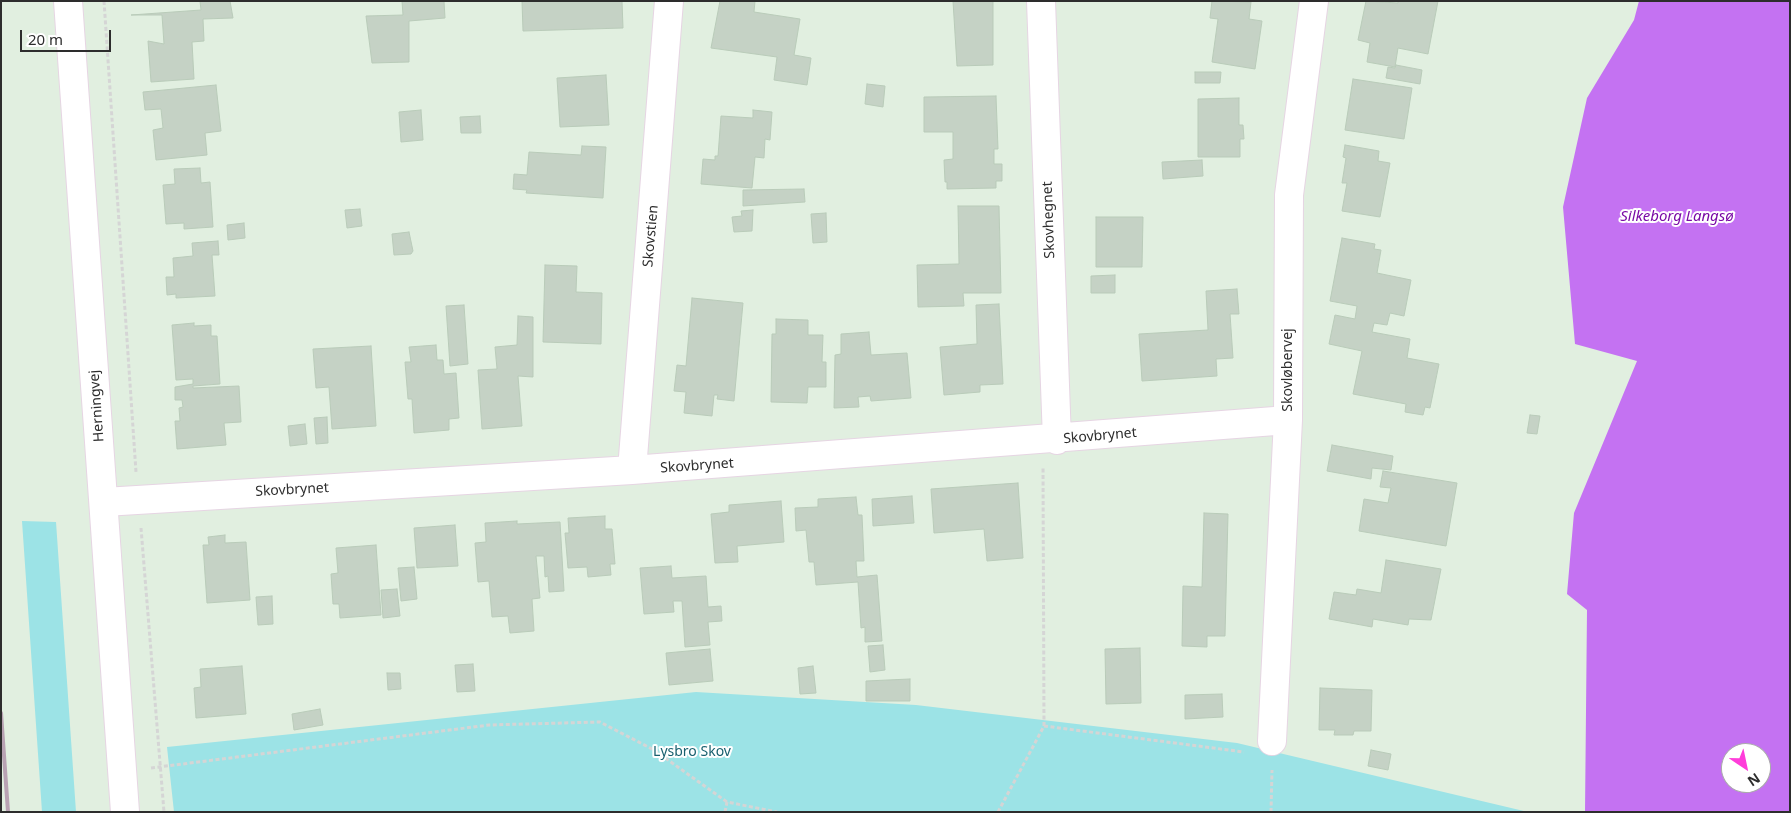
<!DOCTYPE html>
<meta charset="utf-8">
<style>
body{margin:0}
#map{position:relative;width:1791px;height:813px;overflow:hidden;background:#e1efe0;font-family:"Noto Sans",sans-serif}
canvas{display:block}
.frame{position:absolute;inset:0;border:2px solid #2d2d2d;pointer-events:none}
.north{position:absolute;left:1721px;top:743px;width:50px;height:50px;box-sizing:border-box;background:#fff;border:1px solid #ababab;border-radius:50%;rotate:146deg;font-size:14px;font-weight:700;line-height:20px;text-align:center;color:#2d2d2d}
.north::after{content:'';display:block;margin:auto;width:18px;height:22px;background:#ff3dda;clip-path:polygon(50% 0,100% 100%,50% 72%,0 100%)}
.scale{position:absolute;left:20px;top:30px;width:91px;height:22px;box-sizing:border-box;border:2px solid #2d2d2d;border-top:0;padding-left:6px;font-size:15px;line-height:18px;white-space:nowrap;color:#2d2d2d;-webkit-text-stroke:4px #fff;paint-order:stroke}
</style>
<div id="map">
<canvas width="1791" height="813"></canvas>
<div class="frame"></div>
<div class="north">N</div>
<div class="scale">20 m</div>
</div>
<script>
const ctx = document.querySelector('canvas').getContext('2d');
ctx.lineJoin = 'round';
function fill(path, color) { ctx.fillStyle = color; ctx.fill(path, 'evenodd'); }
const shape = rows => new Path2D(rows.map(r => 'M' + r).join(''));
function strokePath(path, color, width, dash) { ctx.strokeStyle = color; ctx.lineWidth = width; ctx.lineCap = dash ? 'butt' : 'round'; ctx.setLineDash(dash || []); ctx.stroke(path); }
function write(font, color, halo, rows, align = 'center') {
  ctx.font = font + ' "Noto Sans",sans-serif'; ctx.lineWidth = 4; ctx.setLineDash([]); ctx.textBaseline = 'middle'; ctx.strokeStyle = halo; ctx.fillStyle = color; for (const [text, x, y, turn = 0] of rows) {
    ctx.save(); ctx.translate(x, y); ctx.rotate((+turn || 0) * Math.PI / 180); ctx.textAlign = isNaN(turn) ? turn : align; if (halo) ctx.strokeText(text, 0, 0); ctx.fillText(text, 0, 0); ctx.restore();
  }
}
const green = shape([
 [22,521,56,522,76,812,42,812],
 [696,692,916,705,1237,743,1528,812,174,812,167,747]
]);
const water = shape([
 [1639,1,1790,1,1790,812,1585,812,1587,610,1567,594,1574,513,1637,361,1575,344,1563,207,1587,98,1634,20],
 [1731,753,1761,753,1761,783,1731,783]
]);
const building = shape([
 [200,1,230,1,233,18,203,19,204,41,192,42,194,79,151,82,148,41,164,44,162,15,131,15,201,10,200,1],
 [402,1,444,1,445,18,409,21,409,62,372,63,366,16,403,15,402,1],
 [522,1,622,1,623,28,523,31,522,1],
 [720,1,755,1,754,12,800,19,794,55,811,58,807,85,774,80,777,57,711,48,720,1],
 [953,1,993,1,993,65,957,66,953,1],
 [1212,1,1251,2,1249,19,1262,21,1255,69,1212,62,1218,19,1210,18,1212,1],
 [1366,1,1398,3,1398,1,1438,1,1428,54,1398,48,1395,67,1367,62,1370,43,1358,40,1366,1],
 [1396,65,1422,70,1420,84,1386,78,1388,67,1395,68,1396,65],
 [1195,72,1221,72,1220,83,1195,83,1195,72],
 [606,75,609,125,560,127,557,78,606,75],
 [1353,79,1412,88,1404,139,1345,130,1353,79],
 [867,84,885,86,883,107,865,104,867,84],
 [216,85,221,131,205,133,207,155,156,160,153,130,163,128,161,109,145,110,143,92,216,85],
 [996,96,998,149,994,149,994,164,1002,164,1002,181,996,181,996,188,947,189,947,182,945,182,944,160,953,159,953,132,924,132,924,97,996,96],
 [1239,98,1239,125,1243,125,1244,139,1240,139,1240,157,1198,157,1198,99,1239,98],
 [421,110,423,140,401,142,399,112,421,110],
 [753,110,772,112,770,140,765,139,764,158,755,157,752,188,701,184,703,159,715,160,715,156,718,156,721,116,753,118,753,110],
 [480,116,481,133,461,133,460,117,480,116],
 [1345,145,1379,151,1378,161,1390,163,1380,217,1342,211,1347,183,1342,183,1346,158,1343,157,1345,145],
 [582,146,606,147,603,198,526,193,527,190,513,189,514,174,527,175,529,152,581,155,582,146],
 [1202,160,1203,176,1163,179,1162,162,1202,160],
 [200,168,201,183,210,182,213,227,184,229,184,223,166,224,163,185,175,184,174,169,200,168],
 [804,189,805,202,743,206,743,190,804,189],
 [958,206,999,206,1001,293,963,293,964,306,918,307,917,265,959,264,958,206],
 [360,209,362,226,347,228,345,210,360,209],
 [753,210,752,231,734,232,732,217,742,216,741,211,753,210],
 [826,213,827,242,813,243,811,214,826,213],
 [1096,217,1143,217,1142,267,1096,267,1096,217],
 [244,223,245,238,228,240,227,225,244,223],
 [409,232,413,251,411,254,394,255,392,234,409,232],
 [1342,238,1375,244,1374,249,1381,250,1377,273,1411,280,1404,316,1390,313,1387,325,1374,323,1372,332,1410,339,1407,358,1439,364,1430,408,1425,407,1423,415,1405,412,1406,404,1353,394,1362,351,1329,344,1335,315,1355,319,1357,306,1330,301,1342,238],
 [218,241,219,255,212,255,215,296,176,298,176,294,167,295,166,277,174,277,173,258,193,256,192,243,218,241],
 [545,265,577,266,576,292,602,293,601,344,543,342,545,265],
 [1115,275,1115,293,1091,293,1091,276,1115,275],
 [1237,289,1239,314,1230,314,1233,358,1216,359,1217,376,1142,381,1139,334,1208,330,1206,291,1237,289],
 [692,298,743,303,734,401,717,399,718,395,714,395,712,416,684,413,686,392,674,391,677,365,686,366,692,298],
 [999,304,1003,384,980,385,980,392,944,395,940,347,977,344,976,305,999,304],
 [464,305,468,364,450,366,446,306,464,305],
 [518,316,533,317,533,377,518,376,522,426,482,429,478,370,497,369,495,347,517,345,518,316],
 [776,319,808,320,808,335,823,335,822,362,826,362,826,387,808,387,807,403,771,402,772,334,776,334,776,319],
 [194,323,194,326,211,325,211,336,217,336,220,384,193,386,193,388,239,386,241,422,224,423,226,445,177,449,175,421,180,421,179,408,183,407,182,400,175,400,175,387,193,384,193,379,176,380,172,325,194,323],
 [869,332,871,355,907,353,911,398,871,401,870,396,858,397,859,407,834,408,835,355,841,354,841,334,869,332],
 [436,345,437,360,443,360,444,374,456,373,459,418,449,419,449,430,414,433,412,399,408,399,405,362,411,362,409,347,436,345],
 [371,346,376,426,332,429,329,387,316,388,313,349,371,346],
 [1530,415,1540,416,1537,434,1527,433,1530,415],
 [327,417,328,443,316,444,314,418,327,417],
 [305,424,307,444,290,446,288,426,305,424],
 [1332,445,1393,456,1391,470,1372,468,1371,479,1327,471,1332,445],
 [1383,471,1457,483,1446,546,1359,531,1364,499,1388,503,1391,488,1380,487,1383,471],
 [1018,483,1023,558,987,561,984,529,934,533,931,489,1018,483],
 [912,496,914,523,873,526,872,499,912,496],
 [856,497,858,515,862,515,864,561,856,561,857,577,877,575,882,641,865,642,865,627,861,628,858,582,816,585,814,562,809,562,806,530,796,531,795,508,818,507,818,499,856,497],
 [781,501,784,542,737,546,738,562,715,563,711,514,729,512,729,505,781,501],
 [1204,513,1228,514,1225,636,1207,636,1207,647,1182,646,1183,586,1202,587,1204,513],
 [605,516,605,529,612,529,615,564,610,564,611,575,588,577,587,567,568,568,565,533,569,533,568,518,605,516],
 [517,521,517,524,560,522,564,591,549,592,548,576,545,577,544,556,536,556,540,598,532,599,534,631,510,633,508,616,492,617,489,581,478,582,475,543,486,542,485,523,517,521],
 [455,525,458,566,417,568,414,528,455,525],
 [225,535,225,543,246,542,250,600,207,603,203,545,209,545,208,537,225,535],
 [376,545,381,615,340,618,339,604,333,604,331,574,338,573,336,548,376,545],
 [1386,560,1441,569,1431,620,1409,619,1408,625,1373,619,1372,627,1329,619,1334,592,1356,595,1357,589,1381,593,1386,560],
 [671,566,672,578,706,576,708,607,721,606,722,621,708,622,710,645,685,647,682,601,673,601,674,612,644,614,640,568,671,566],
 [414,567,417,599,401,601,398,568,414,567],
 [397,589,400,616,383,618,381,590,397,589],
 [272,596,273,624,258,625,256,597,272,596],
 [883,645,885,670,870,672,868,646,883,645],
 [1140,648,1141,703,1106,704,1105,649,1140,648],
 [710,649,713,681,669,685,666,653,710,649],
 [473,664,475,691,457,692,455,665,473,664],
 [242,666,246,714,196,718,194,688,201,687,200,669,242,666],
 [813,666,816,693,800,694,798,668,813,666],
 [387,673,400,673,401,689,388,690,387,673],
 [910,679,910,701,866,701,866,681,910,679],
 [1320,688,1372,690,1371,731,1354,731,1353,735,1334,735,1335,730,1319,730,1320,688],
 [1222,694,1223,717,1185,719,1185,695,1222,694],
 [320,709,323,725,294,730,292,714,320,709],
 [1371,750,1391,754,1388,770,1368,766,1371,750]
]);
const path = shape([
 [104,1,136,472],
 [141,528,164,812],
 [1044,726,1244,752],
 [151,768,489,725,600,722,654,750,727,802],
 [725,812,727,802,777,812],
 [998,812,1044,726,1043,466],
 [1271,812,1272,770]
]);
const minor = shape([
 [1041,1,1057,440],
 [632,470,669,1],
 [104,502,632,470,1288,420],
 [1272,741,1288,420,1289,195,1314,1]
]);
const tertiary = shape([
 [68,1,125,812]
]);
const rail = shape([
 [1,713,8,812]
]);
const streetNames = [
 ["Skovhegnet",1049,220,-92],
 ["Skovstien",651,236,-85],
 ["Skovløbervej",1288,370,-90],
 ["Herningvej",97,406,-94],
 ["Skovbrynet",1100,436,-5],
 ["Skovbrynet",697,466,-4],
 ["Skovbrynet",292,490,-3]
];
const parkNames = [
 ["Lysbro Skov",692,752]
];
const waterNames = [
 ["Silkeborg Langsø",1677,217]
];
fill(green, '#9ce3e6');
fill(water, '#c472f2');
fill(building, '#c5d2c5');
strokePath(building, '#b9cbb9', 1);
strokePath(minor, '#e6d5e3', 30);
strokePath(tertiary, '#e6d5e3', 30);
strokePath(path, '#d5d5d5', 3, [4, 2.5]);
strokePath(minor, '#fff', 28);
strokePath(tertiary, '#fff', 28);
strokePath(rail, '#b8a2b3', 4);
write('14px', '#2d2d2d', '#fff', streetNames);
write('14px', '#19606f', '#fff', parkNames);
write('italic 15px', '#7a0aa5', '#fff', waterNames);
</script>
